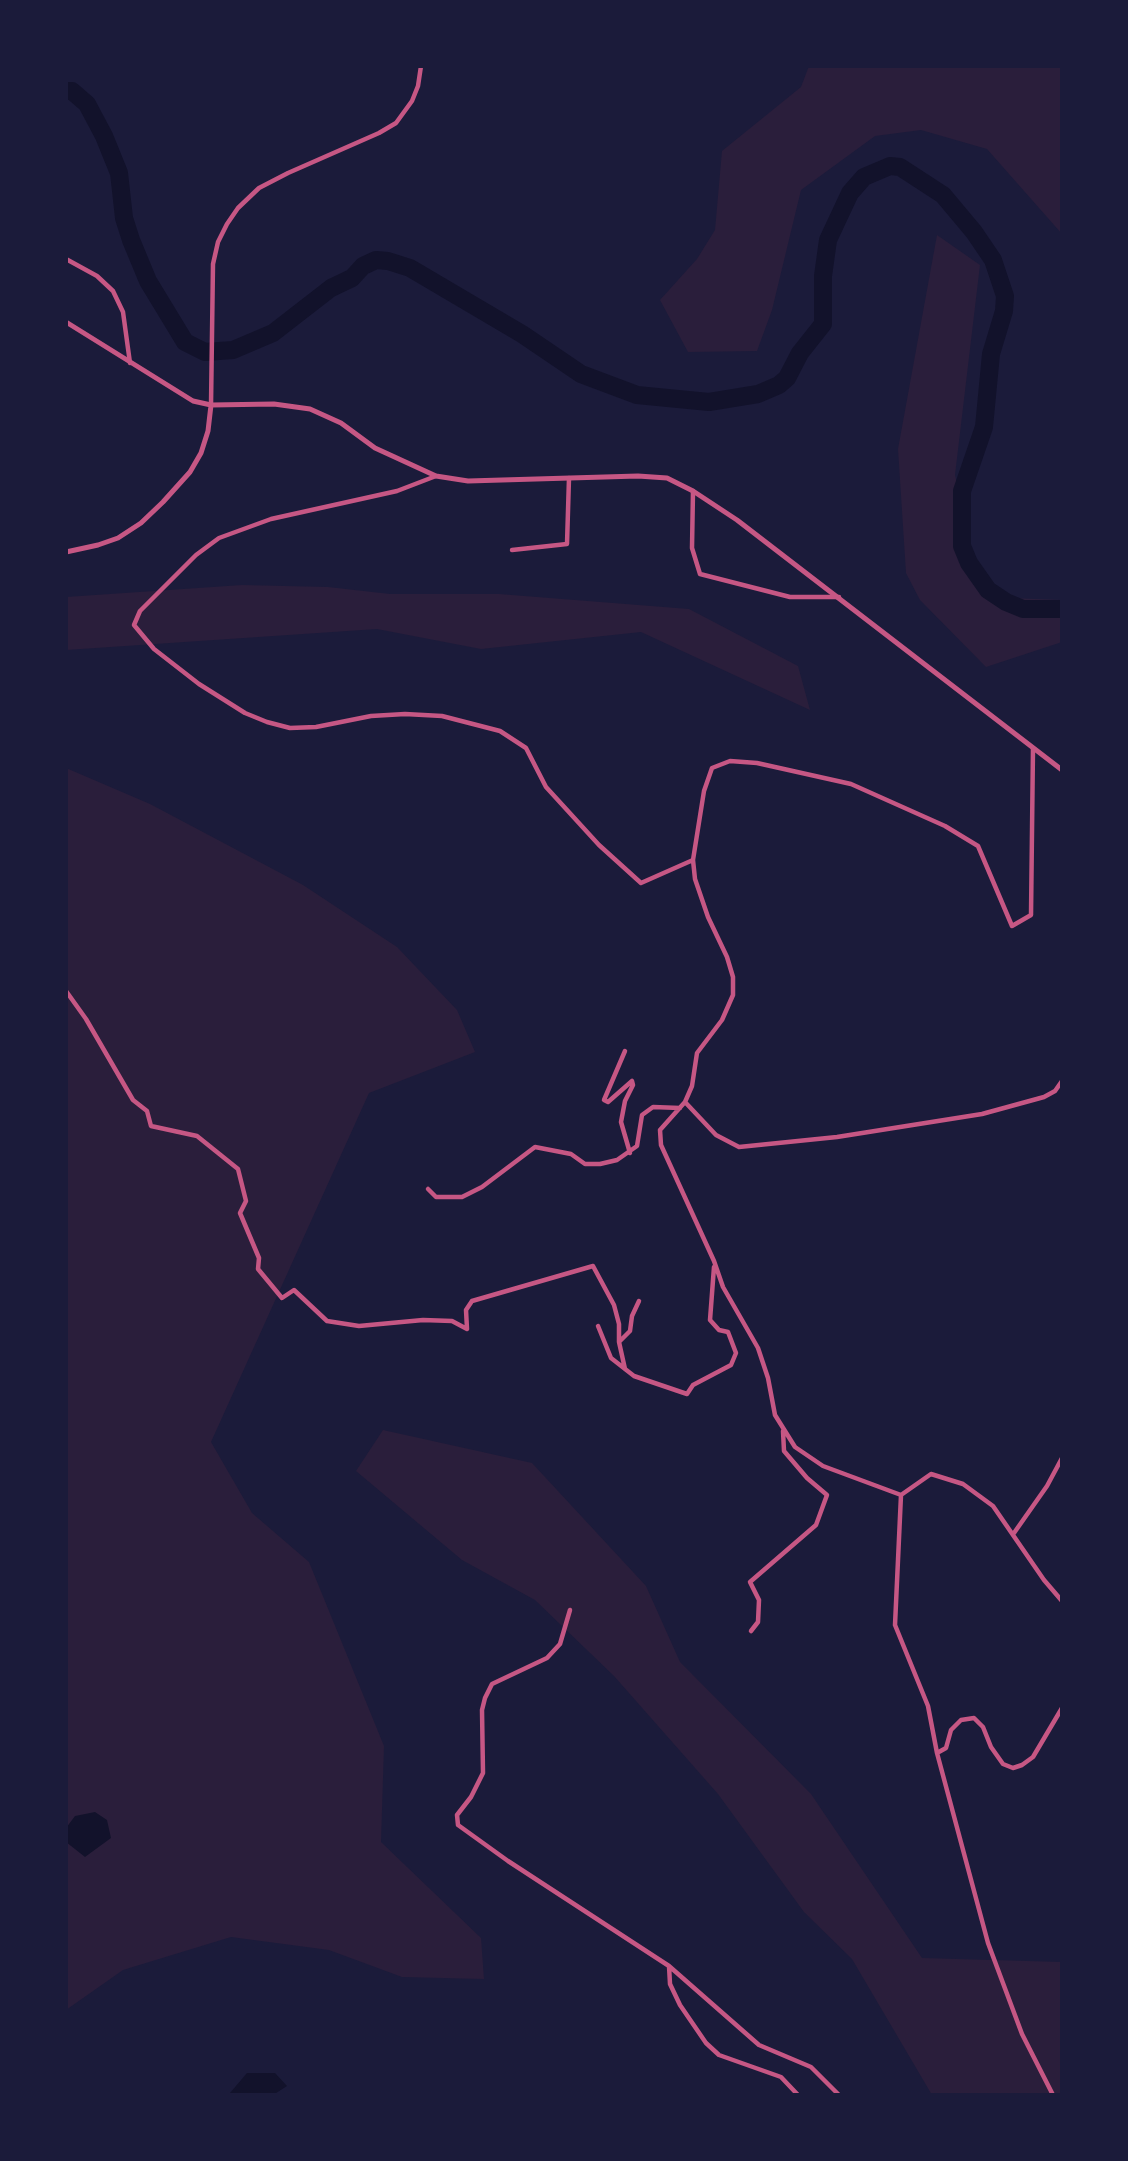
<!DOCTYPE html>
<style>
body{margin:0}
#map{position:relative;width:1128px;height:2161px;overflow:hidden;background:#1b1b3a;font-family:"Alegreya Sans",sans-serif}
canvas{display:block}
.frame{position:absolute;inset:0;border:68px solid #1b1b3a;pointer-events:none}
</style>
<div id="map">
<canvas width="1128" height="2161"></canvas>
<div class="frame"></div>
</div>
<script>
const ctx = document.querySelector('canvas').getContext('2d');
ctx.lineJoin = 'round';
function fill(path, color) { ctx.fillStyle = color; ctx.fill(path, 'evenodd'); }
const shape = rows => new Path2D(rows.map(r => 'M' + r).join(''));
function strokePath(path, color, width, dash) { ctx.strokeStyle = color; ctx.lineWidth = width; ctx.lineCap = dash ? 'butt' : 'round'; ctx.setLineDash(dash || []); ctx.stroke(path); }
const green = shape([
 [809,66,1062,66,1062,234,987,149,921,130,875,136,801,190,772,310,757,351,688,352,660,300,697,259,715,230,722,151,801,87],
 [937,235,980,265,955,475,982,597,1062,600,1062,642,986,667,920,600,906,573,898,449],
 [242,585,328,587,390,594,499,594,689,609,798,666,810,710,641,632,481,649,377,629,66,650,66,597],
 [66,768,150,804,303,885,397,947,457,1010,475,1052,369,1093,211,1442,252,1513,309,1562,384,1746,381,1842,481,1938,484,1979,402,1977,329,1950,231,1937,123,1970,66,2010],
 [383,1430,532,1463,646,1586,680,1662,811,1794,922,1958,1062,1962,1062,2095,932,2095,852,1959,804,1912,718,1794,614,1676,535,1600,462,1560,356,1471]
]);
const water = shape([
 [95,1812,107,1820,111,1838,85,1857,66,1842,66,1828,75,1816],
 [247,2073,275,2073,287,2086,273,2095,216,2095,230,2093]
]);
const river = shape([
 [66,91,72,91,87,104,104,136,119,173,124,218,131,240,148,281,185,342,205,352,233,350,273,333,331,288,352,278,363,266,376,260,388,261,410,268,522,334,581,374,637,395,709,402,758,394,779,385,787,378,800,353,823,324,823,276,828,240,850,193,864,177,890,166,900,167,943,195,974,232,993,260,1005,296,1004,311,991,354,984,427,962,491,962,546,969,563,988,590,1006,602,1023,609,1062,609]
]);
const minor = shape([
 [66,259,97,276,113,291,123,312,130,363],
 [211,405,213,264,218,242,227,224,238,208,259,188,288,173,379,133,396,123,412,101,418,86,421,66],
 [436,476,397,491,271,519,219,538,196,555,140,611,134,625,154,649,199,684,245,713,267,722,290,728,316,727,371,716,405,714,442,716,500,731,526,748,546,787,599,845,641,883,693,860],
 [693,491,692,548,700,574,790,597,839,597],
 [512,550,567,544,569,478],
 [66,991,86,1019,133,1100,147,1111,151,1126,197,1136,238,1169,246,1201,240,1213,259,1258,258,1269,282,1298,294,1290,327,1321,359,1326,423,1320,452,1321,467,1329,466,1310,472,1301,593,1266,614,1305,619,1324,619,1342],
 [625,1051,604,1100,608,1102,632,1081,633,1085,625,1101,621,1122,630,1153],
 [685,1102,716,1135,739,1147,837,1137,982,1114,1044,1097,1055,1091,1062,1081],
 [428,1189,436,1197,462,1197,482,1187,535,1147,571,1154,585,1164,600,1164,617,1160,637,1146,642,1115,653,1107,680,1108],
 [598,1326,611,1358,634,1376,687,1394,693,1385,731,1365,736,1353,728,1332,719,1330,710,1320,714,1267],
 [625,1369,619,1342,630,1331,632,1316,639,1301],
 [901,1495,823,1466,795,1447,775,1415,768,1378,758,1348,723,1287,714,1261,661,1145,660,1130,685,1102,692,1086,697,1053,722,1020,733,995,733,977,727,957,708,917,695,879,693,860,704,791,712,768,730,761,757,763,851,784,945,826,978,846,1012,926,1031,915,1033,748],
 [901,1495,895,1625,928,1706,937,1753,988,1943,1022,2034,1053,2095],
 [901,1495,931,1474,963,1484,993,1506,1044,1580,1062,1601],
 [1014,1533,1047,1486,1062,1458],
 [570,1610,560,1644,547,1658,492,1684,485,1698,482,1710,483,1773,471,1797,457,1815,458,1825,508,1861,669,1966,759,2045,811,2067,839,2095],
 [751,1631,758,1622,759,1600,750,1582,816,1525,827,1495,807,1478,784,1451,783,1431],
 [937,1753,946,1748,951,1730,961,1720,974,1718,983,1727,991,1747,1003,1764,1013,1768,1022,1765,1033,1757,1062,1708],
 [669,1966,670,1984,680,2005,706,2043,719,2055,781,2077,798,2095]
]);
const tertiary = shape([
 [66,322,193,401,211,405,274,404,310,409,341,423,375,448,436,476,468,481,638,476,667,478,693,491,737,520,1062,770],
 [66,552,98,545,118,538,141,523,163,502,190,472,201,453,208,431,211,405]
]);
fill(green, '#2a1e3b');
fill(water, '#12122b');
strokePath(river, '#12122b', 18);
strokePath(minor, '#c65784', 4.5);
strokePath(tertiary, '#c65784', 5);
</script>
